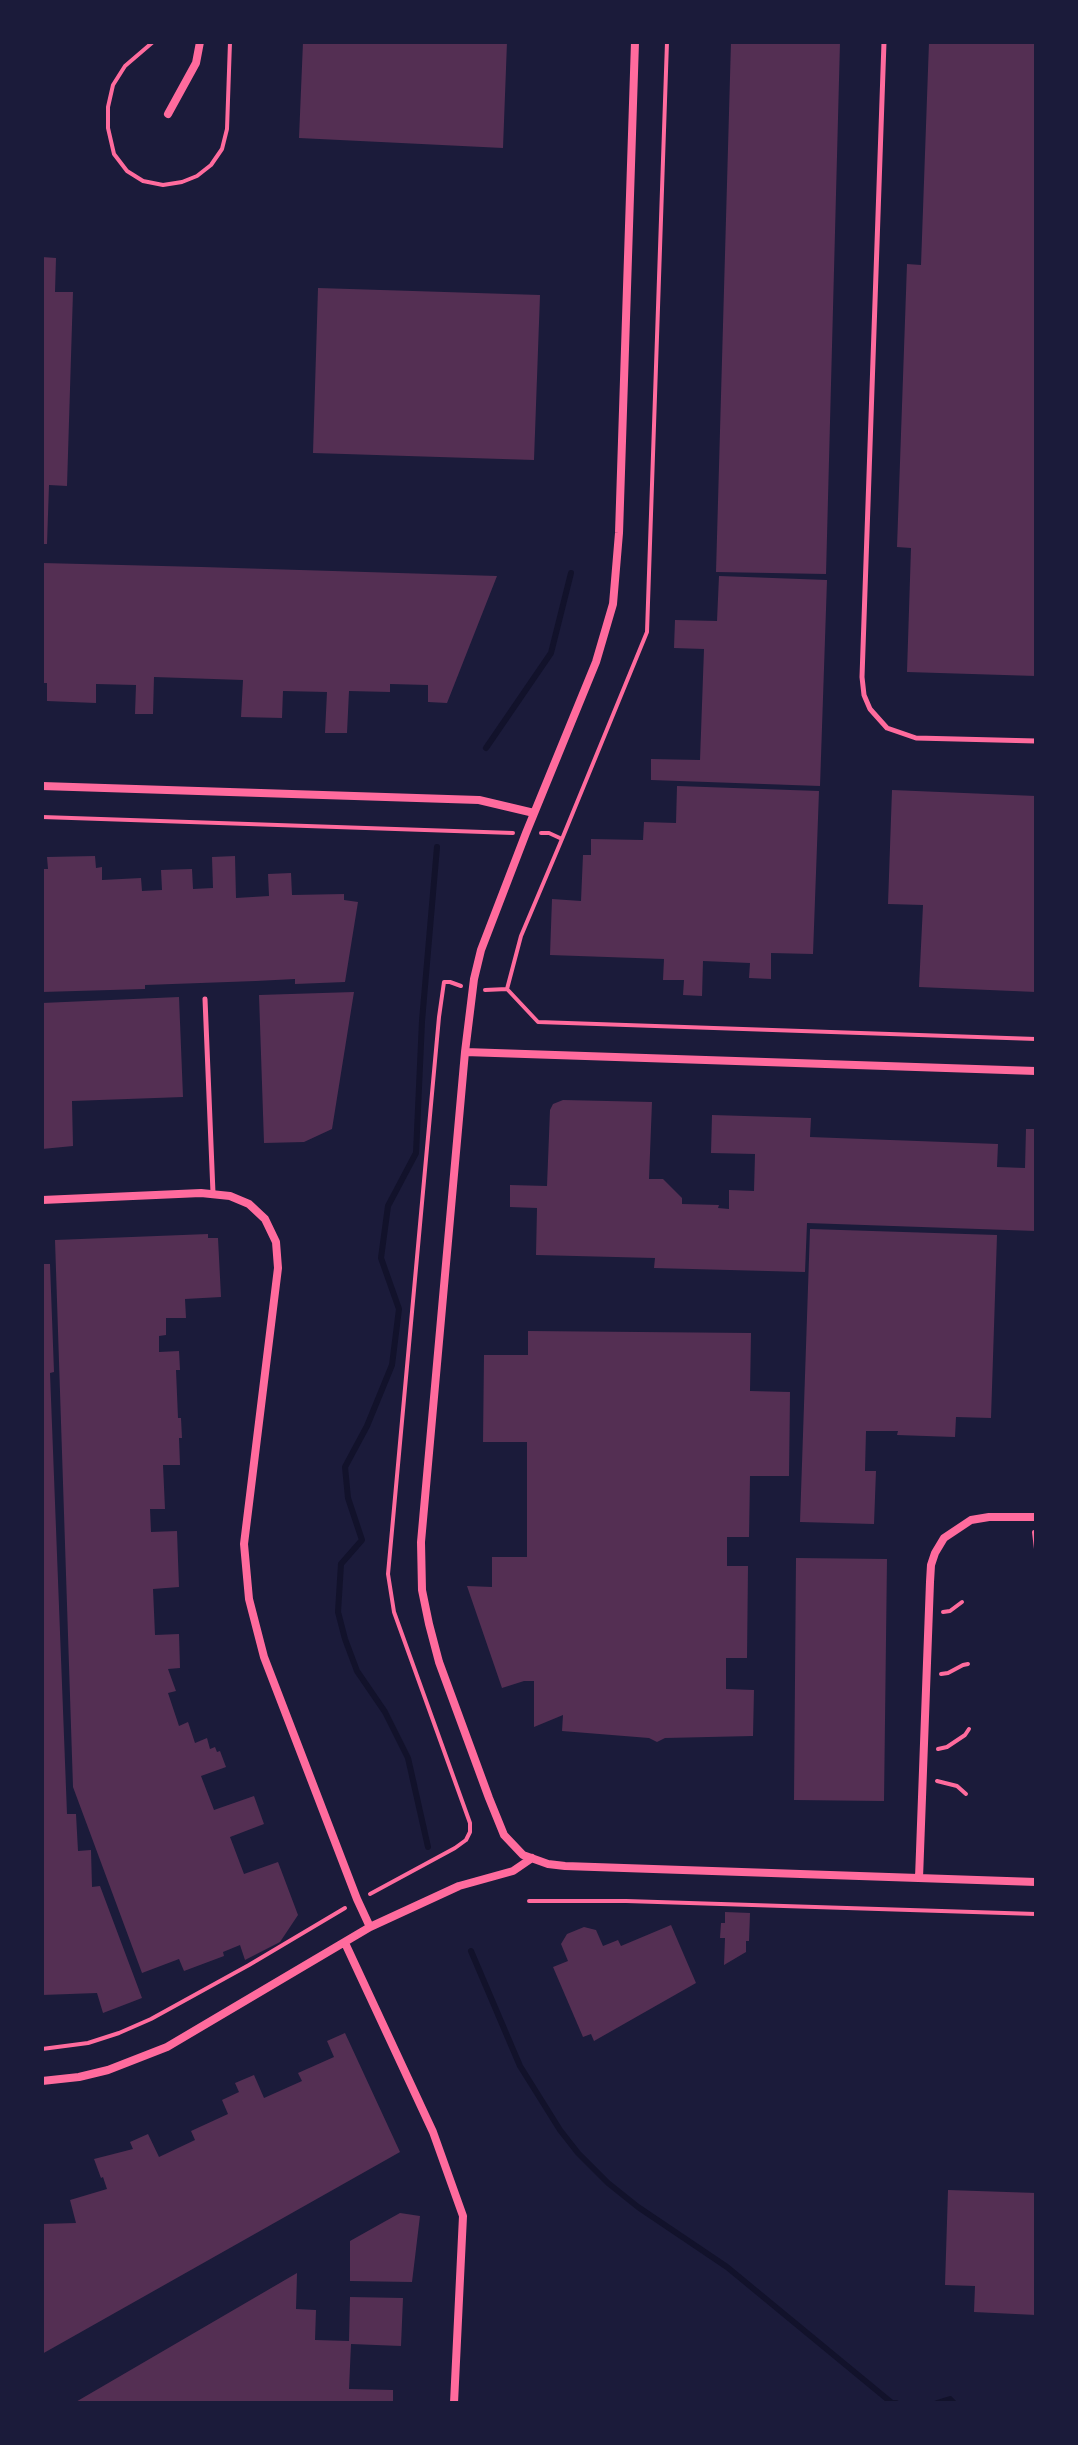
<!DOCTYPE html>
<style>
body{margin:0}
#map{position:relative;width:1078px;height:2445px;overflow:hidden;background:#1b1b3a;font-family:Spectral,serif}
canvas{display:block}
.frame{position:absolute;inset:0;border:44px solid #1b1b3a;pointer-events:none}
</style>
<div id="map">
<canvas width="1078" height="2445"></canvas>
<div class="frame"></div>
</div>
<script>
const ctx = document.querySelector('canvas').getContext('2d');
ctx.lineJoin = 'round';
const shape = rows => new Path2D(rows.map(r => 'M' + r).join(''));
function strokePath(path, color, width, dash) { ctx.strokeStyle = color; ctx.lineWidth = width; ctx.lineCap = dash ? 'butt' : 'round'; ctx.setLineDash(dash || []); ctx.stroke(path); }
function fill(path, color) { ctx.fillStyle = color; ctx.fill(path, 'evenodd'); }
const stream = shape([
 [486,748,551,653,571,573],
 [428,1847,408,1758,385,1712,357,1671,345,1639,338,1612,341,1564,362,1540,348,1498,345,1467,367,1426,392,1365,399,1309,381,1258,388,1206,416,1153,422,1021,437,847],
 [471,1951,520,2066,560,2130,578,2153,608,2183,638,2207,727,2267,892,2403,896,2403],
 [937,2403,950,2399,954,2403]
]);
const building = shape([
 [303,42,507,42,503,148,299,138],
 [731,42,840,42,826,574,716,572],
 [929,42,1036,42,1036,676,907,672,911,548,897,547,907,264,921,265],
 [42,257,56,258,55,292,73,292,67,486,49,485,47,544,42,544],
 [318,288,540,295,534,460,313,453],
 [42,563,202,567,497,576,447,703,428,702,428,685,390,684,390,692,349,691,347,733,325,733,327,692,283,691,282,718,241,717,243,680,154,677,153,714,135,714,136,685,96,684,96,703,47,701,47,683,42,683],
 [719,576,827,580,820,786,651,780,651,759,700,760,704,649,674,648,675,620,717,621],
 [677,786,819,791,813,954,771,953,771,979,749,978,750,963,703,961,702,996,683,995,684,980,663,980,664,959,550,955,552,899,581,901,583,855,591,855,591,839,643,840,644,822,676,823],
 [892,790,1036,796,1036,992,919,987,923,905,888,904],
 [95,856,96,868,102,867,102,880,141,878,142,891,162,890,161,870,192,869,193,889,213,888,212,857,235,856,236,898,269,896,268,874,291,873,292,895,344,894,344,900,358,902,345,982,295,984,295,979,256,981,145,985,145,989,42,992,42,869,48,869,47,857],
 [354,992,332,1129,304,1142,264,1143,259,995],
 [179,997,183,1097,72,1101,73,1146,42,1149,42,1003],
 [563,1100,652,1102,649,1179,663,1179,682,1198,682,1204,719,1205,718,1208,729,1209,729,1190,754,1191,755,1154,711,1153,712,1115,811,1118,810,1137,998,1144,997,1167,1025,1168,1026,1129,1036,1129,1036,1231,807,1223,805,1272,654,1268,655,1258,536,1255,537,1208,510,1207,510,1185,547,1186,550,1110,553,1104],
 [810,1229,997,1235,991,1418,956,1417,955,1437,897,1435,898,1431,866,1431,865,1471,876,1471,874,1524,800,1522],
 [208,1234,208,1238,218,1238,221,1297,185,1299,186,1318,166,1318,166,1335,159,1336,159,1352,179,1351,180,1370,176,1370,178,1418,181,1418,182,1438,179,1438,180,1465,163,1465,165,1509,150,1509,151,1532,177,1531,178,1560,179,1587,153,1589,155,1635,179,1634,180,1668,168,1669,176,1691,168,1693,179,1726,188,1722,195,1743,207,1738,210,1749,215,1747,217,1752,220,1751,226,1767,201,1776,214,1810,254,1796,264,1824,230,1837,244,1874,278,1862,298,1915,280,1942,245,1960,240,1945,223,1952,224,1956,184,1971,179,1959,142,1973,73,1787,55,1240],
 [42,1264,50,1264,54,1372,50,1373,67,1814,76,1814,78,1851,91,1850,92,1887,100,1886,142,1998,103,2013,97,1993,42,1995],
 [528,1331,751,1333,750,1391,790,1392,789,1476,750,1476,749,1537,727,1537,727,1566,748,1566,747,1658,726,1658,726,1689,754,1690,753,1736,665,1738,657,1742,649,1738,562,1731,563,1715,534,1727,534,1681,524,1681,502,1688,467,1586,492,1587,492,1557,527,1557,527,1442,483,1442,484,1355,528,1355],
 [796,1558,887,1559,884,1801,794,1800],
 [725,1912,750,1913,749,1941,746,1941,746,1952,724,1965,725,1938,720,1938,721,1923,725,1923],
 [671,1925,696,1983,594,2041,591,2034,583,2037,553,1967,568,1961,561,1944,567,1934,584,1927,596,1930,603,1946,618,1940,621,1946],
 [345,2033,400,2152,42,2354,42,2224,76,2223,70,2200,107,2189,103,2177,101,2178,94,2159,133,2149,130,2142,148,2134,159,2157,195,2140,191,2131,228,2114,222,2100,239,2092,235,2083,254,2075,264,2098,302,2081,298,2073,334,2057,327,2041],
 [948,2190,1036,2193,1036,2315,974,2312,975,2286,945,2285],
 [400,2213,420,2216,412,2282,350,2281,350,2241],
 [297,2273,296,2309,316,2310,315,2340,349,2341,350,2297,403,2298,401,2346,351,2344,349,2389,393,2390,393,2403,74,2403]
]);
const path = shape([
 [153,42,125,66,113,85,108,107,108,128,114,154,127,171,143,181,163,185,182,182,197,176,211,165,222,149,227,129,230,42],
 [42,817,513,833],
 [562,839,647,632,667,42],
 [507,989,521,936,562,839,549,833,541,833],
 [485,990,507,989,538,1022,1036,1039],
 [1034,1532,1036,1549],
 [943,1612,950,1611,962,1602],
 [941,1674,948,1673,963,1665,968,1664],
 [938,1749,947,1747,965,1735,969,1729],
 [937,1781,957,1786,966,1794],
 [370,1894,455,1848,466,1840,470,1832,470,1823,394,1612,388,1574,439,1017,444,982,450,982,461,986],
 [529,1901,626,1901,1036,1914],
 [42,2049,88,2043,119,2033,151,2019,249,1965,345,1908]
]);
const service = shape([
 [884,42,862,677,864,695,870,709,887,728,916,738,1036,741],
 [205,999,213,1193]
]);
const minor = shape([
 [635,42,619,533,613,604,596,662,526,833,481,950,474,979,465,1052,421,1542,422,1590,429,1624,439,1662,489,1798,504,1835,523,1855,548,1864,565,1866,1036,1882],
 [168,114,196,63,200,42],
 [42,786,479,800,534,813],
 [465,1052,1036,1071],
 [42,1200,201,1193,230,1196,249,1204,265,1219,276,1242,278,1268,244,1544,249,1599,264,1657,357,1899,370,1927],
 [919,1878,930,1582,931,1565,935,1553,944,1538,971,1520,989,1517,1036,1517],
 [345,1943,433,2132,463,2216,454,2403],
 [42,2081,79,2077,108,2070,167,2047,370,1927,459,1886,513,1871,532,1858]
]);
strokePath(stream, '#12122b', 6);
fill(building, '#542f53');
strokePath(path, '#ff6b9d', 4);
strokePath(service, '#ff6b9d', 5);
strokePath(minor, '#ff6b9d', 8);
</script>
